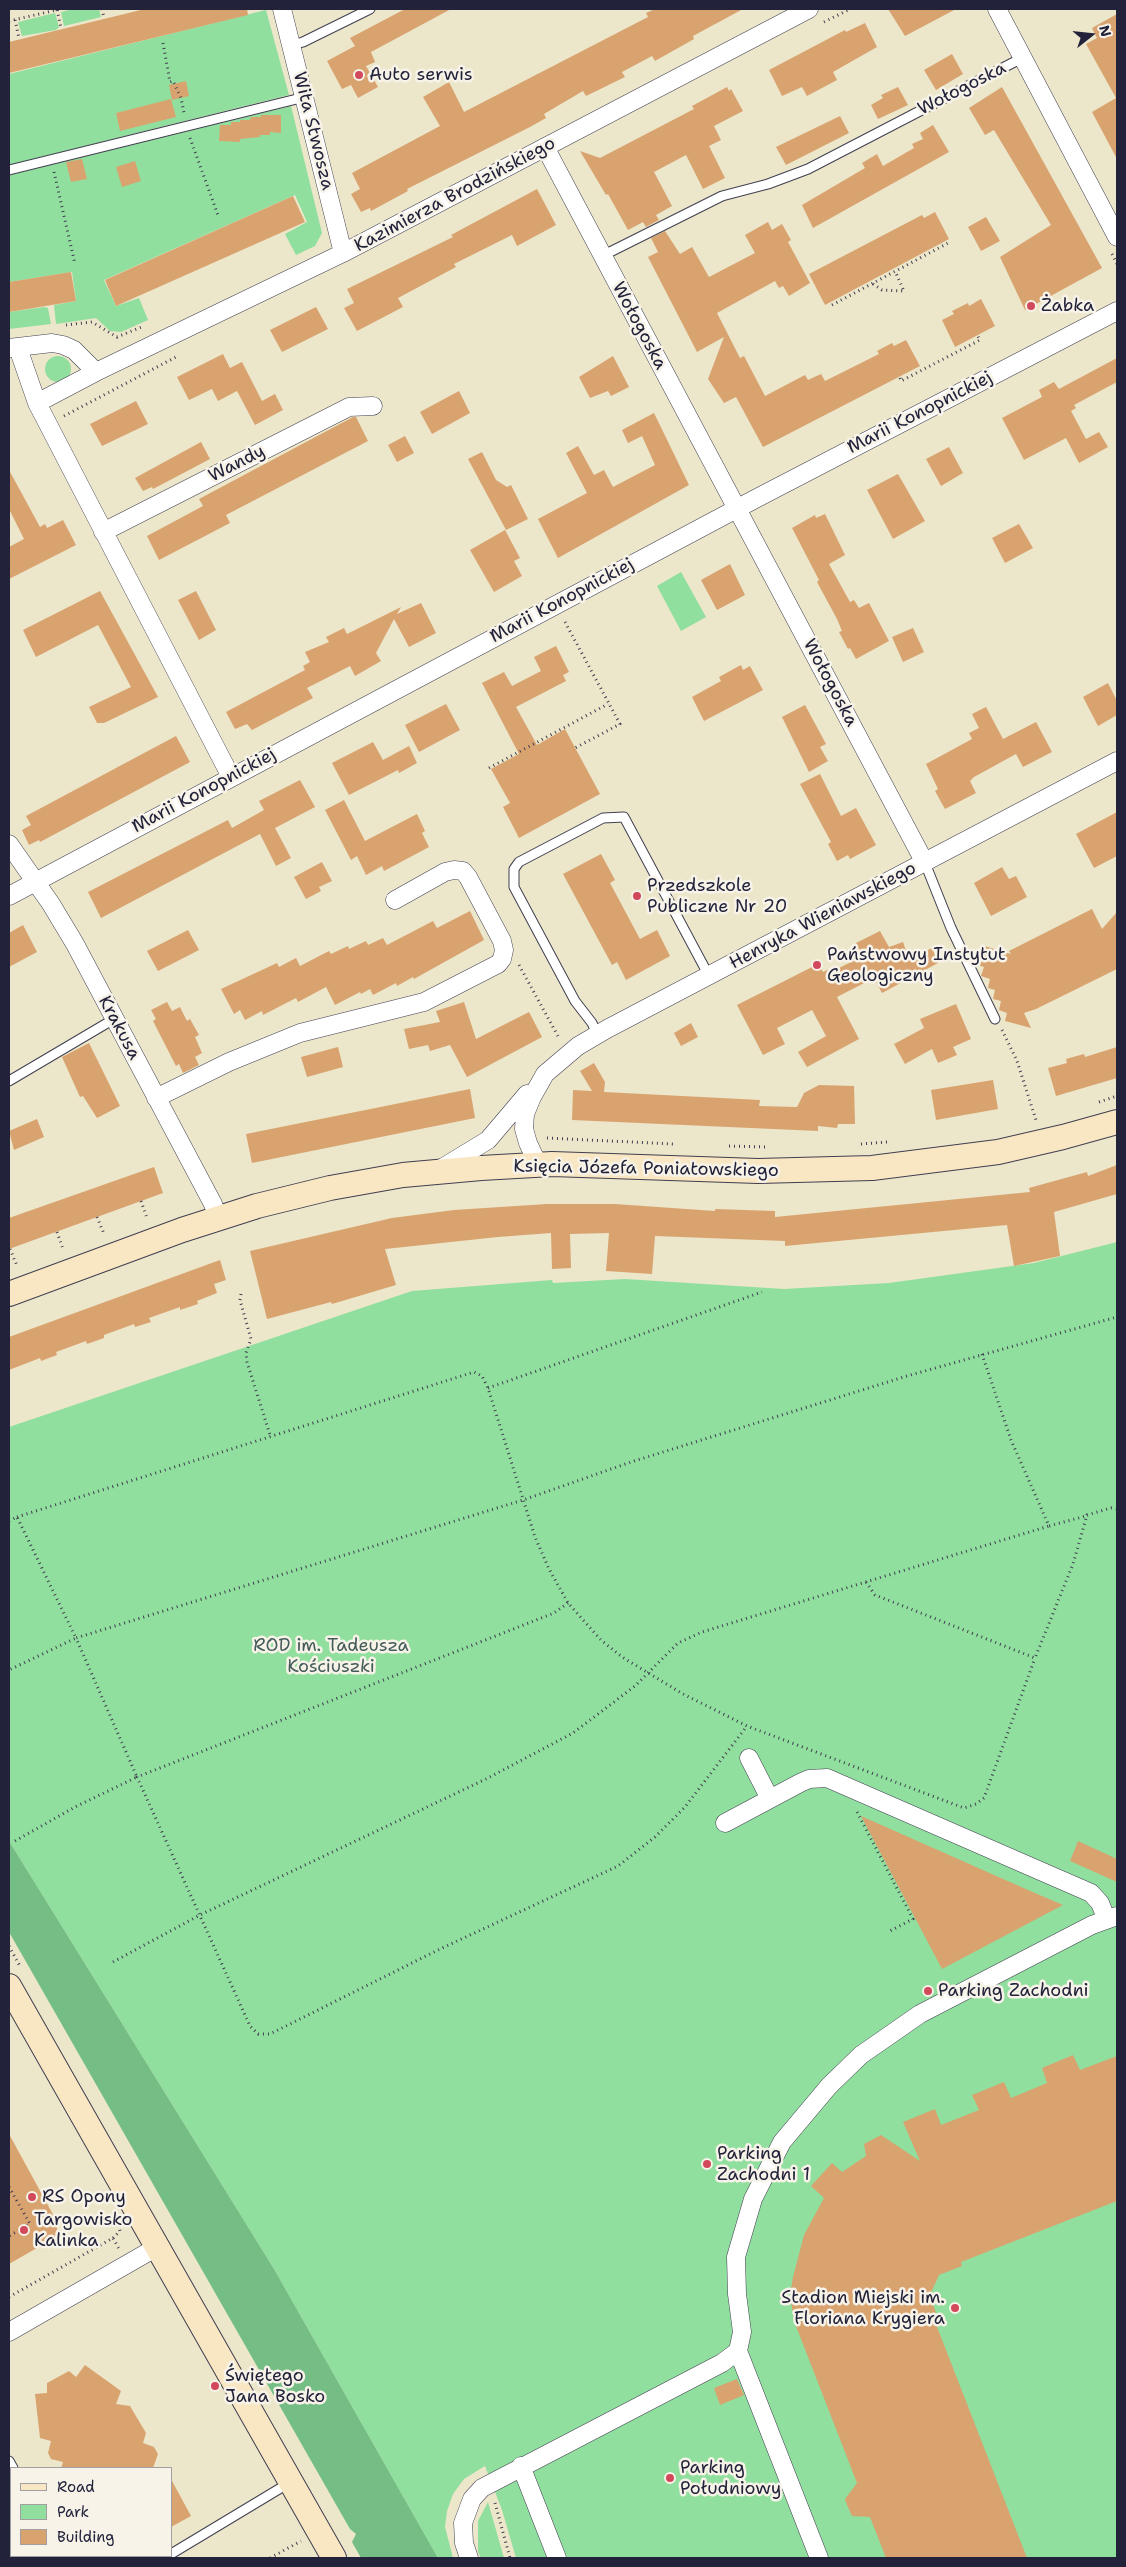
<!DOCTYPE html>
<meta charset="utf-8">
<style>
body{margin:0}
#map{position:relative;width:1126px;height:2567px;overflow:hidden;background:#ece6ca;font-family:"Shantell Sans",sans-serif}
canvas{display:block}
.frame{position:absolute;inset:0;border:10px solid #22223b;pointer-events:none}
.legend{position:absolute;left:10px;top:2467px;width:162px;height:90px;box-sizing:border-box;background:#f7f3e8;border:1px solid #a29fa3;margin:0;padding:6px 9px;list-style:none;font-size:15px;color:#22223b}
.legend li{display:flex;align-items:center;gap:10px;height:25px}
.legend b{width:25px;border:1px solid #a29fa3}
.north{position:absolute;left:1066px;top:10px;width:50px;height:50px;-webkit-text-stroke:4px #f7f3e8;paint-order:stroke;rotate:74deg;font-size:14px;font-weight:700;line-height:20px;text-align:center;color:#22223b}
.north::after{content:'';display:block;margin:auto;width:18px;height:22px;background:#22223b;clip-path:polygon(50% 0,100% 100%,50% 72%,0 100%)}
</style>
<div id="map">
<canvas width="1126" height="2567"></canvas>
<div class="frame"></div>
<ul class="legend">
<li><b style="height:6px;background:#f9e7c3"></b>Road</li>
<li><b style="height:14px;background:#90df9e"></b>Park</li>
<li><b style="height:14px;background:#d9a370"></b>Building</li>
</ul>
<div class="north">N</div>
</div>
<script>
const ctx = document.querySelector('canvas').getContext('2d');
ctx.lineJoin = 'round';
function fill(path, color) { ctx.fillStyle = color; ctx.fill(path, 'evenodd'); }
const shape = rows => new Path2D(rows.map(r => 'M' + r).join(''));
function strokePath(path, color, width, dash) { ctx.strokeStyle = color; ctx.lineWidth = width; ctx.lineCap = dash ? 'butt' : 'round'; ctx.setLineDash(dash || []); ctx.stroke(path); }
function write(font, color, halo, rows, align = 'center') {
  ctx.font = font + ' "Shantell Sans",sans-serif'; ctx.lineWidth = 5; ctx.setLineDash([]); ctx.textBaseline = 'middle'; ctx.strokeStyle = halo; ctx.fillStyle = color; for (const [text, x, y, turn = 0] of rows) {
    ctx.save(); ctx.translate(x, y); ctx.rotate((+turn || 0) * Math.PI / 180); ctx.textAlign = isNaN(turn) ? turn : align; if (halo) ctx.strokeText(text, 0, 0); ctx.fillText(text, 0, 0); ctx.restore();
  }
}
const green = shape([
 [73,9,99,9,101,17,64,26,61,12],
 [266,10,289,95,9,165,9,74],
 [55,13,59,27,56,30,22,36,18,22],
 [291,106,322,233,315,246,296,255,285,234,307,222,295,195,104,280,116,306,139,298,148,320,121,332,110,331,96,318,56,324,54,305,76,301,72,272,9,282,9,175],
 [44,307,48,308,51,324,9,329,9,312],
 '45 369a13 13 0 1 1 26 0a13 13 0 1 1-26 0Z',
 [681,572,706,617,681,631,657,586],
 [1117,1242,1117,2558,516,2558,502,2510,485,2466,464,2479,453,2494,447,2511,445,2527,453,2558,438,2558,274,2269,9,1841,9,1427,412,1291,552,1280,553,1283,625,1279,784,1289,889,1283,1034,1263],
 [488,2502,504,2558,481,2558,478,2552,478,2521]
]);
const forest = shape([
 [9,1841,274,2269,438,2558,361,2558,352,2542,356,2534,350,2529,9,1932]
]);
const building = shape([
 [145,9,247,9,248,15,9,73,9,42],
 [405,9,451,9,371,52,375,62,366,66,378,87,358,98,351,85,342,89,327,61,355,46,350,38],
 [655,9,743,9,693,36,694,39,655,61,652,56,622,72,625,77,586,96,583,91,544,114,546,118,530,127,407,189,408,191,371,211,370,208,361,212,351,194,360,189,352,173,440,126,423,97,449,82,464,112,648,17,646,13],
 [888,9,956,9,905,36],
 [1117,14,1117,159,1092,112,1116,98,1086,44,1097,38,1092,28],
 [865,23,877,47,833,72,837,80,807,96,802,87,782,96,769,70,845,30,846,32],
 [952,54,963,74,936,90,924,70],
 [186,81,189,96,172,100,169,85],
 [727,87,729,91,731,89,743,111,714,126,721,140,709,146,725,178,703,189,686,155,654,172,672,206,656,215,659,220,646,227,643,222,628,230,608,194,606,195,580,151,600,158,694,109,692,106],
 [898,87,908,105,878,119,871,105,883,98,881,95],
 [1002,87,1102,268,1025,310,1000,257,1051,225,994,130,985,135,969,108],
 [171,99,176,117,120,131,116,113],
 [261,115,281,115,281,133,270,132,270,135,260,135,260,137,240,139,240,142,219,141,220,125,231,125,231,122,240,122,240,120,250,120,251,117,261,117],
 [840,116,849,133,786,165,776,147],
 [933,125,949,152,813,228,802,205,865,168,862,163,877,154,883,166,914,148,912,144,923,139,920,133],
 [82,159,87,179,71,182,66,162],
 [135,161,141,181,122,187,116,167],
 [537,189,556,225,517,246,512,235,454,264,456,267,398,298,403,307,357,331,344,308,354,303,347,289,453,237,451,235],
 [293,196,305,222,116,306,105,280],
 [935,212,949,239,825,305,809,274,922,215,924,218],
 [986,217,1000,241,981,251,968,227],
 [768,222,772,230,782,224,791,240,788,242,810,283,789,296,783,286,779,288,775,281,717,313,740,358,744,356,765,396,805,375,808,380,821,374,825,381,879,354,877,351,892,343,894,346,906,340,920,366,763,447,736,397,724,403,708,379,724,337,697,352,648,257,658,252,651,238,665,231,680,254,692,247,709,277,755,253,745,235],
 [71,272,76,301,9,312,9,282],
 [981,299,995,326,955,347,942,320,954,314,952,311,968,303,969,306],
 [316,307,328,329,282,352,270,330],
 [223,354,230,368,242,362,262,401,275,394,283,410,255,425,237,391,218,401,212,389,189,400,177,377],
 [613,356,629,387,611,396,608,391,590,398,579,377],
 [1117,358,1117,382,1074,405,1076,408,1071,411,1086,439,1099,432,1108,447,1079,463,1066,438,1024,460,1002,418,1042,397,1039,390,1054,382,1059,389],
 [459,391,470,413,432,434,420,412],
 [136,401,148,424,102,446,90,424],
 [654,413,689,485,558,558,538,519,587,493,566,453,578,446,594,475,604,470,613,487,655,465,642,436,628,443,622,430],
 [353,417,356,417,368,441,226,515,230,523,159,560,147,536,203,506,199,499],
 [405,436,414,453,397,462,388,445],
 [201,442,210,459,153,489,152,487,143,491,135,478],
 [949,447,963,473,941,486,926,459],
 [482,452,496,480,507,487,511,485,528,519,506,530,468,459],
 [9,470,40,527,45,524,47,528,63,520,76,545,9,579,9,547,24,539,9,509],
 [898,474,925,521,893,539,867,490],
 [825,514,845,555,829,564,850,602,854,600,859,608,869,603,889,641,856,659,850,648,848,649,839,632,842,631,837,619,817,582,819,580,792,528,815,515,816,518],
 [1019,524,1033,548,1005,563,992,538],
 [505,530,520,558,514,561,522,576,494,592,470,550],
 [730,564,745,595,717,610,701,580],
 [100,591,158,697,104,723,97,723,89,707,131,687,98,625,36,657,23,630],
 [196,591,216,630,199,640,178,600],
 [421,603,436,633,409,647,394,619,376,653,381,661,355,676,350,666,307,688,313,698,252,730,247,724,235,729,226,712,305,670,303,666,310,662,305,652,329,642,326,637,344,628,347,634,401,607,397,614],
 [913,628,924,652,903,662,892,637],
 [556,646,569,672,563,675,566,681,516,707,537,745,565,729,600,794,519,838,503,807,510,803,491,769,519,754,482,683,504,672,512,686,541,671,534,657],
 [741,665,743,670,750,666,763,690,704,721,692,697,721,681,719,677],
 [1108,683,1117,701,1117,715,1098,726,1083,697],
 [446,704,460,730,419,752,405,725],
 [805,705,826,744,820,747,828,761,809,772,782,717],
 [986,707,1003,739,1036,722,1052,752,1023,767,1016,754,974,777,970,781,976,793,945,809,935,791,938,789,926,764,972,739,969,733,979,728,972,714],
 [176,736,190,762,40,842,39,840,29,845,22,830,31,825,26,816],
 [373,742,383,760,409,746,417,763,399,773,398,770,349,795,332,763],
 [820,774,841,816,856,808,876,845,850,859,848,855,837,861,828,844,831,842,800,784],
 [300,780,315,807,275,828,291,858,276,866,260,834,101,918,88,892,228,820,232,828,264,810,259,801],
 [344,800,365,841,417,814,425,831,422,833,429,847,384,871,382,866,366,875,357,856,351,860,325,810],
 [1117,812,1117,856,1094,868,1076,834],
 [601,854,615,880,610,883,640,939,657,930,670,956,626,980,617,962,612,965,563,874],
 [322,862,332,881,319,887,321,891,306,899,294,877],
 [1002,867,1009,879,1016,876,1027,897,991,916,974,883],
 [1092,909,1102,929,1117,912,1117,969,1036,1009,1024,1013,1031,1028,1005,1021,1007,1013,999,1010,1001,1001,993,999,995,990,988,988,990,979,981,976,984,967,975,964,981,945,1011,954,1009,951],
 [470,911,484,940,414,979,413,977,397,986,396,983,373,995,370,989,361,994,360,992,335,1005,326,987,298,1002,296,998,263,1015,262,1011,245,1020,240,1010,234,1014,221,989,277,963,279,967,296,958,300,966,329,951,331,954,348,946,349,949,366,941,368,945,383,938,387,945,433,921,437,928],
 [23,925,37,952,9,967,9,933],
 [188,930,199,950,158,971,147,951],
 [880,931,889,947,903,942,909,960,932,948,938,963,882,993,874,978,837,997,859,1039,807,1067,798,1052,826,1036,812,1010,777,1028,785,1044,763,1055,737,1005,818,964,823,972,833,967,835,970,863,956,856,943],
 [167,1002,172,1011,180,1007,187,1021,190,1019,199,1035,195,1037,202,1053,195,1057,199,1065,183,1073,179,1064,176,1066,153,1021,156,1019,151,1010],
 [464,1002,476,1039,529,1012,542,1037,467,1077,450,1045,430,1051,428,1045,409,1049,404,1029,440,1022,436,1011],
 [956,1004,971,1039,953,1047,957,1055,938,1063,932,1049,905,1064,894,1044,924,1028,920,1019],
 [691,1023,698,1037,681,1046,674,1033],
 [89,1043,120,1106,97,1118,83,1096,80,1097,62,1057],
 [338,1047,343,1067,307,1077,301,1057],
 [1117,1047,1117,1078,1056,1096,1048,1068,1067,1063,1066,1059,1084,1054,1085,1057],
 [594,1063,605,1082,604,1092,760,1100,759,1106,797,1107,804,1093,819,1085,854,1086,855,1124,838,1124,837,1128,818,1126,818,1131,572,1120,573,1090,592,1091,580,1071],
 [993,1080,998,1109,936,1120,931,1090],
 [470,1089,475,1118,252,1163,246,1134],
 [37,1119,44,1137,14,1150,9,1131],
 [1117,1165,1117,1194,1054,1212,1060,1256,1014,1266,1007,1225,785,1246,785,1241,655,1236,652,1274,606,1271,609,1233,570,1234,571,1268,552,1269,551,1233,498,1237,385,1249,396,1285,332,1304,331,1302,267,1319,250,1251,392,1218,454,1210,547,1204,615,1204,715,1211,715,1209,775,1211,775,1217,1030,1192,1029,1188,1087,1172,1088,1176],
 [154,1167,163,1193,9,1249,9,1218],
 [220,1260,226,1280,214,1284,217,1293,197,1301,198,1304,180,1310,180,1307,149,1318,151,1322,135,1327,134,1324,104,1335,104,1338,87,1344,86,1341,56,1352,57,1355,41,1361,40,1358,9,1370,9,1337],
 [861,1816,1028,1890,1063,1905,942,1969],
 [1078,1841,1117,1859,1117,1882,1070,1861],
 [1073,2055,1080,2070,1117,2056,1117,2201,961,2262,962,2266,939,2275,930,2295,936,2313,932,2314,1027,2558,886,2558,870,2517,852,2516,847,2505,845,2499,857,2483,794,2321,790,2295,793,2277,804,2235,824,2198,811,2186,832,2163,842,2172,866,2156,864,2144,881,2135,920,2161,903,2122,935,2109,941,2125,979,2110,972,2095,1004,2082,1011,2098,1047,2083,1042,2068],
 [9,2134,56,2220,58,2236,9,2264],
 [85,2365,121,2391,116,2404,130,2406,146,2433,143,2443,154,2447,158,2454,153,2468,61,2468,63,2462,51,2459,48,2453,51,2441,40,2438,35,2394,47,2393,47,2383,69,2371,76,2377],
 [737,2379,744,2395,720,2405,714,2388],
 [171,2479,191,2516,171,2527]
]);
const path = shape([
 [102,9,104,18],
 [57,10,61,28],
 [15,20,19,38],
 [9,21,61,9],
 [824,22,850,9],
 [163,43,170,82,173,81,181,98,184,113],
 [190,138,219,218],
 [54,172,75,264],
 [1112,254,1117,264],
 [873,284,882,290,904,291,895,271],
 [832,305,950,242],
 [66,325,92,322,117,337,144,326],
 [900,378,901,381,980,340,977,335],
 [64,416,176,357],
 [565,622,620,724,575,748],
 [489,768,608,704],
 [519,965,559,1038],
 [1002,1030,1017,1061,1036,1120],
 [1099,1102,1117,1096],
 [547,1138,673,1144],
 [861,1144,887,1142],
 [729,1146,768,1147],
 [141,1201,147,1218],
 [97,1217,104,1234],
 [57,1232,63,1249],
 [10,1249,17,1266],
 [241,1294,240,1300,251,1339,246,1353,247,1362,270,1435],
 [982,1354,1011,1440,1049,1526,1086,1516],
 [488,1388,762,1292],
 [17,1517,474,1372,482,1376,488,1388,535,1537,549,1569,568,1603,601,1640,622,1657,683,1694,747,1726,964,1808,976,1804,984,1798,1035,1658],
 [9,1521,17,1517,76,1638,9,1670],
 [866,1582,875,1595,1035,1658,1073,1564,1087,1515,1111,1508,1117,1509],
 [568,1603,554,1613,137,1777,250,2026,258,2034,270,2034,438,1950,618,1866,655,1837,685,1807,747,1726],
 [857,1812,913,1919,888,1932],
 [15,1841,75,1807,137,1777,76,1638,523,1500,631,1462,907,1376,1117,1317],
 [9,1946,21,1968],
 [113,1962,200,1915,486,1779,573,1733,635,1686,678,1643,702,1632,1049,1526],
 [9,2187,30,2224,9,2236],
 [113,2238,120,2231,119,2227],
 [9,2297,113,2238,119,2249],
 [495,2503,510,2558],
 [270,2558,301,2541]
]);
const lane = shape([
 [292,45,303,42,370,9],
 [9,170,305,97],
 [602,256,722,196,768,184,808,169,1022,58],
 [925,863,951,928,995,1019],
 [597,1034,592,1023,575,1001,514,887,514,869,519,862,603,818,624,817,709,976],
 [9,1081,114,1019],
 [9,2461,13,2468],
 [171,2554,289,2483],
 [63,2556,64,2558]
]);
const street = shape([
 [282,9,343,253],
 [997,9,1117,237],
 [545,147,925,863],
 [9,348,52,343,63,345,74,350,96,372,37,403,18,348],
 [96,372,343,253,809,9],
 [37,403,231,777],
 [103,532,349,407,373,406],
 [9,844,51,904,75,944,213,1204,218,1218],
 [9,896,757,498,1117,311],
 [156,1098,229,1062,300,1033,424,1002,498,964,502,959,504,950,502,941,468,877,463,871,454,870,445,872,395,900],
 [544,1165,535,1158,528,1143,524,1129,525,1114,532,1097,545,1074,578,1046,607,1029,1117,761],
 [442,1168,488,1140,527,1094],
 [749,1758,770,1799],
 [725,1823,800,1783,809,1779,827,1778,1091,1893,1100,1903,1106,1918],
 [9,2332,157,2247],
 [738,2351,819,2558],
 [521,2466,557,2558],
 [469,2558,464,2543,463,2523,472,2499,482,2488,722,2363,738,2351,742,2332,737,2294,736,2257,753,2199,782,2142,829,2086,861,2055,920,2014,1092,1925,1117,1916]
]);
const secondary = shape([
 [9,1294,182,1230,257,1206,330,1188,403,1175,481,1168,552,1164,758,1171,872,1168,998,1152,1063,1137,1117,1122],
 [9,1986,334,2558]
]);
const markers = [
 [359,75,5,"#d1495b"],
 [1031,306,5,"#d1495b"],
 [637,896,5,"#d1495b"],
 [817,965,5,"#d1495b"],
 [928,1991,5,"#d1495b"],
 [707,2164,5,"#d1495b"],
 [32,2197,5,"#d1495b"],
 [24,2230,5,"#d1495b"],
 [955,2308,5,"#d1495b"],
 [215,2386,5,"#d1495b"],
 [670,2478,5,"#d1495b"]
];
const poiNames = [
 ["Auto serwis",369,75],
 ["Żabka",1041,306],
 ["Przedszkole",647,886],
 ["Publiczne Nr 20",647,907],
 ["Państwowy Instytut",827,955],
 ["Geologiczny",827,976],
 ["Parking Zachodni",938,1991],
 ["Parking",717,2154],
 ["Zachodni 1",717,2175],
 ["RS Opony",42,2197],
 ["Targowisko",34,2220],
 ["Kalinka",34,2241],
 ["Stadion Miejski im.",945,2298,"right"],
 ["Floriana Krygiera",945,2319,"right"],
 ["Świętego",225,2376],
 ["Jana Bosko",225,2397],
 ["Parking",680,2468],
 ["Południowy",680,2489]
];
const streetNames = [
 ["Wołogoska",962,89,-27],
 ["Wita Stwosza",313,131,76],
 ["Kazimierza Brodzińskiego",455,195,-28],
 ["Wołogoska",639,326,62],
 ["Marii Konopnickiej",920,413,-27],
 ["Wandy",237,464,-27],
 ["Marii Konopnickiej",562,601,-28],
 ["Wołogoska",830,683,62],
 ["Marii Konopnickiej",204,791,-28],
 ["Henryka Wieniawskiego",823,916,-28],
 ["Krakusa",119,1028,62],
 ["Księcia Józefa Poniatowskiego",646,1169,1]
];
const parkNames = [
 ["ROD im. Tadeusza",331,1646],
 ["Kościuszki",331,1667]
];
fill(green, '#90df9e');
fill(forest, '#74be85');
fill(building, '#d9a370');
strokePath(lane, '#403f50', 11);
strokePath(street, '#403f50', 19);
strokePath(secondary, '#403f50', 26);
strokePath(path, '#403f50', 3, [1, 4]);
strokePath(lane, '#fff', 9);
strokePath(street, '#fff', 18);
strokePath(secondary, '#f9e7c3', 24);
for (const [x, y, r, color] of markers) { const dot = new Path2D(); dot.arc(x, y, r, 0, 2 * Math.PI); ctx.fillStyle = color; ctx.fill(dot); strokePath(dot, '#f7f3e8', 2); }
write('18px', '#22223b', '#f7f3e8', poiNames, 'left');
write('18px', '#22223b', '#f7f3e8', streetNames);
write('18px', '#435b59', '#f7f3e8', parkNames);
</script>
